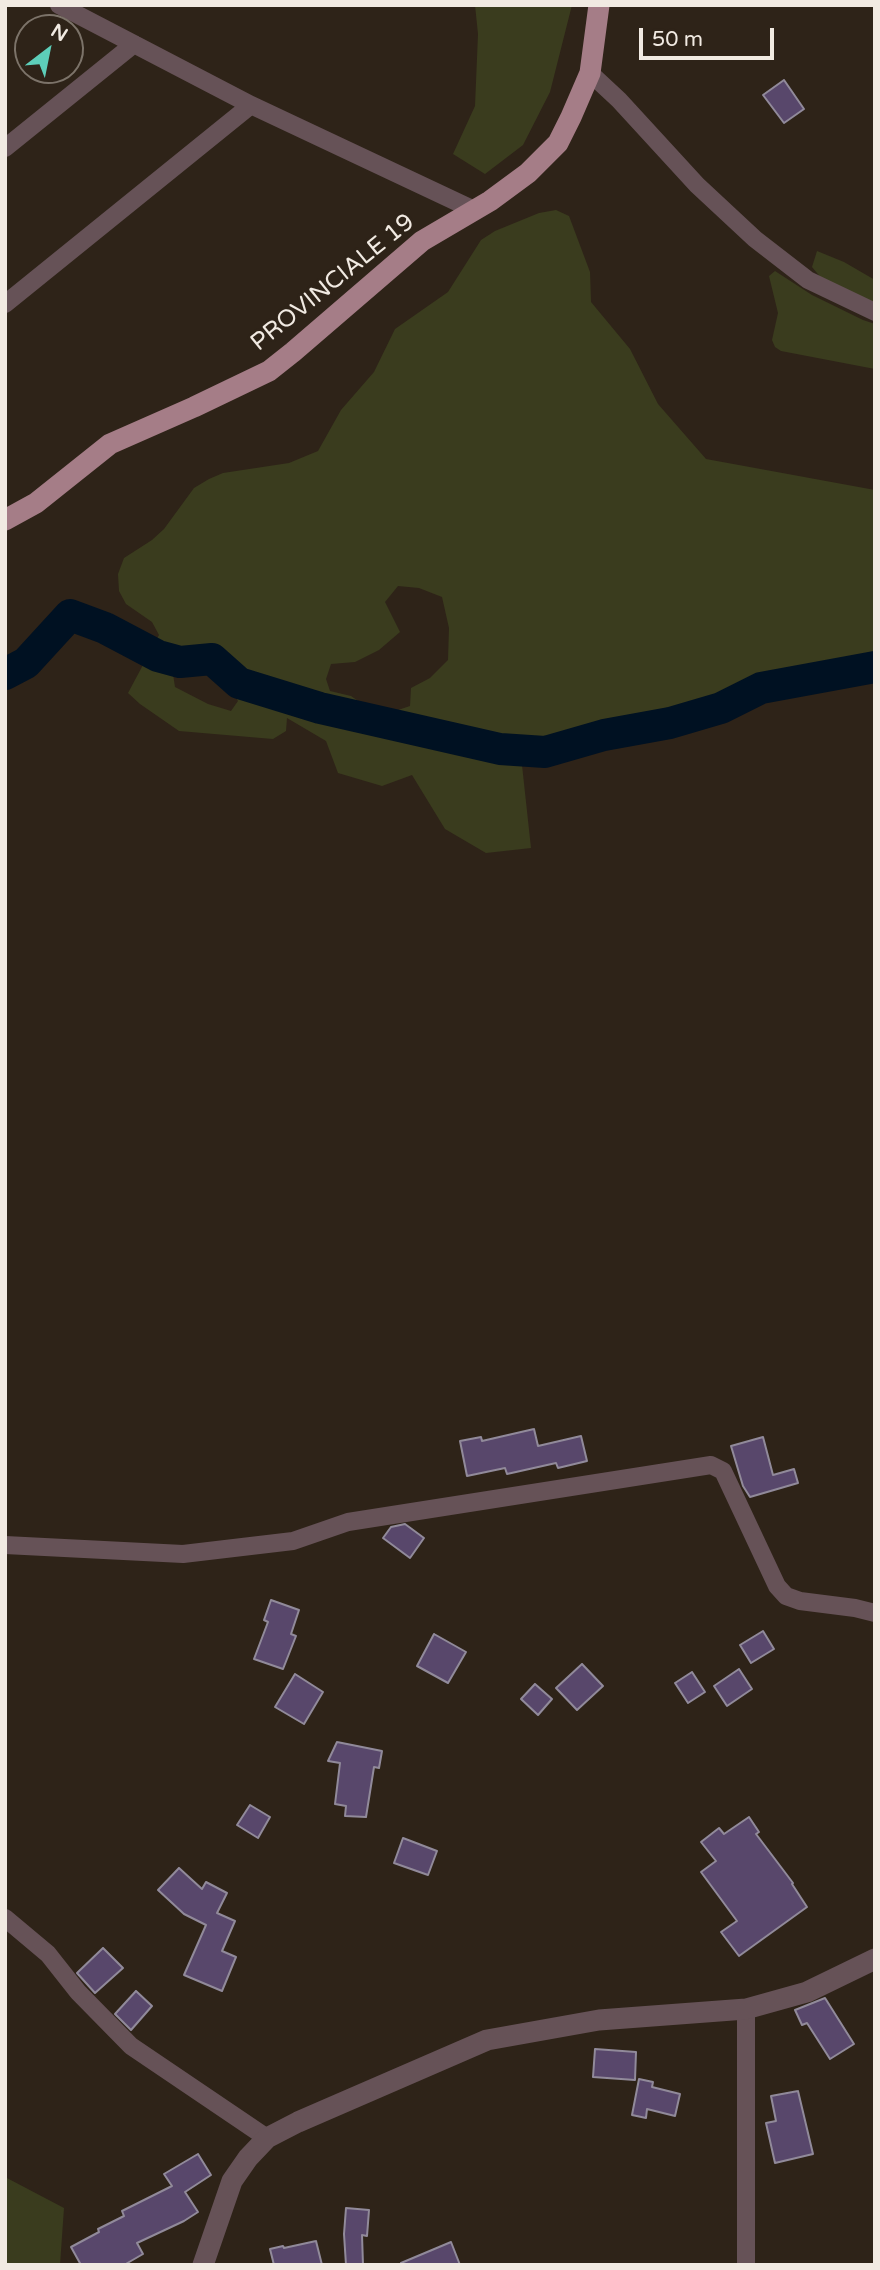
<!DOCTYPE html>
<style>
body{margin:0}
#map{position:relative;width:880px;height:2270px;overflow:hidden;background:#2e2318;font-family:"Varela Round",sans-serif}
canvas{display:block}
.frame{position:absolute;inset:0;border:7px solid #f1eae2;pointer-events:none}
.north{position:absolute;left:14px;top:14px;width:70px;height:70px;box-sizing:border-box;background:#2e2318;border:2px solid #7c7369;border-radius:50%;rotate:32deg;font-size:19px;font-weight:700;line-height:28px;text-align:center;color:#f1eae2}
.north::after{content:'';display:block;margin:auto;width:24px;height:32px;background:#5dceb9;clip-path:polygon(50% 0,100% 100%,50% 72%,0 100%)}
.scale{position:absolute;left:639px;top:28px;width:135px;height:32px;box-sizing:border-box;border:4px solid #f1eae2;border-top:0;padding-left:9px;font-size:21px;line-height:24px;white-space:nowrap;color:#f1eae2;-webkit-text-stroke:5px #2e2318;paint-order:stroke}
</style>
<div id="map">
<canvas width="880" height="2270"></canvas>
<div class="frame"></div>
<div class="north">N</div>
<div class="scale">50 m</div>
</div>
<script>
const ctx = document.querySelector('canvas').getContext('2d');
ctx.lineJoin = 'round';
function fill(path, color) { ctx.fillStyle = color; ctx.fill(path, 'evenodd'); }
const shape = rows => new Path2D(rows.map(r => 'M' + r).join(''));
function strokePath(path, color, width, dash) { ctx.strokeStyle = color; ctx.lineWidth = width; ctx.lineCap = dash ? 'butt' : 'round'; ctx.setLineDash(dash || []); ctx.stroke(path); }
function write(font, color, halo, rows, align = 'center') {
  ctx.font = font + ' "Varela Round",sans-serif'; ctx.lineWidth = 5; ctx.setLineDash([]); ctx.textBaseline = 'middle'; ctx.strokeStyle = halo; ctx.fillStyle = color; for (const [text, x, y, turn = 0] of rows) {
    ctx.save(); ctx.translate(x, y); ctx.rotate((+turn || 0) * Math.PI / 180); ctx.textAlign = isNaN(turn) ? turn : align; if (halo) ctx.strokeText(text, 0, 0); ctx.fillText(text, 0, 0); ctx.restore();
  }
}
const green = shape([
 [475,5,572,5,550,92,523,145,485,174,453,154,475,106,478,34],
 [556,210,569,216,590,272,591,302,630,349,658,404,706,459,875,490,875,661,830,663,762,683,689,709,539,743,522,765,531,848,486,853,445,829,412,775,382,786,338,773,326,741,287,718,286,731,273,739,179,731,140,704,128,693,159,635,152,622,126,604,119,591,118,574,124,558,152,540,164,529,194,488,209,479,223,473,289,463,318,451,341,410,374,372,395,329,448,292,481,240,495,231,539,213],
 [398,586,419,588,442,597,449,628,448,660,430,678,411,688,410,706,395,711,373,711,351,696,330,691,326,679,331,664,355,662,379,650,400,632,385,602],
 [204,670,231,690,238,701,231,711,208,704,175,687,173,674],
 [817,251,844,262,875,280,875,306,822,279,812,267],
 [775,271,812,295,863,320,875,324,875,369,781,351,775,347,772,340,778,313,769,276],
 [5,2177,64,2208,60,2265,5,2265]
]);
const river = shape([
 [5,674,26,663,70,615,105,628,158,656,180,662,212,659,239,683,320,708,500,749,545,752,604,735,670,723,721,708,761,688,875,667]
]);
const building = shape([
 [784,80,804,109,784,123,763,95,784,80],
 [534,1429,538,1446,581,1436,587,1461,558,1468,556,1463,507,1474,505,1468,467,1476,460,1441,481,1437,482,1441,534,1429],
 [763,1437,773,1475,794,1469,798,1483,750,1497,743,1486,731,1446,763,1437],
 [405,1524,424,1538,410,1558,383,1538,391,1527,405,1524],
 [271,1600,299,1610,291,1634,296,1636,283,1669,254,1659,268,1622,264,1620,271,1600],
 [763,1631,774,1649,751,1663,740,1645,763,1631],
 [434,1634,466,1652,448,1683,417,1666,434,1634],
 [582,1664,603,1686,577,1710,556,1688,582,1664],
 [739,1669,752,1689,727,1706,714,1686,739,1669],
 [692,1672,705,1692,688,1703,675,1683,692,1672],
 [295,1674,323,1692,304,1724,275,1707,295,1674],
 [535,1684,552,1699,538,1715,521,1699,535,1684],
 [337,1742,382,1751,379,1768,374,1767,366,1817,345,1816,346,1806,335,1804,340,1763,328,1761,337,1742],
 [250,1805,270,1817,258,1838,237,1825,250,1805],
 [749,1817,759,1832,756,1834,793,1883,792,1884,807,1907,739,1956,721,1932,737,1921,701,1872,716,1861,701,1842,719,1828,724,1834,749,1817],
 [403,1838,437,1851,428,1875,394,1863,403,1838],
 [179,1868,202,1889,206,1882,227,1893,217,1913,235,1921,222,1951,236,1957,222,1991,184,1975,206,1925,184,1914,158,1890,179,1868],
 [103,1948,123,1968,95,1993,77,1973,103,1948],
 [136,1991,152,2006,131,2030,115,2014,136,1991],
 [825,1998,854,2044,830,2059,807,2023,802,2025,795,2010,825,1998],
 [595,2049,636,2052,635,2080,593,2077,595,2049],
 [639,2079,653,2082,652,2087,680,2094,675,2116,647,2109,646,2118,632,2115,639,2079],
 [798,2091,813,2154,775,2163,766,2123,776,2121,771,2096,798,2091],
 [198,2154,211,2175,185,2192,198,2212,184,2221,137,2243,143,2254,124,2265,81,2265,71,2247,99,2232,98,2229,124,2216,122,2211,172,2186,164,2174,198,2154],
 [346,2208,369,2210,367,2236,362,2235,363,2265,346,2265,344,2234,346,2208],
 [316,2241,322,2265,274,2265,270,2249,283,2246,284,2248,316,2241],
 [451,2242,460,2265,401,2265,401,2263,451,2242]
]);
const minor = shape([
 [59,5,251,105,474,210],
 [590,73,619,100,697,185,755,239,808,280,875,312],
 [5,148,134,44],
 [5,304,251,105],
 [5,1545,183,1554,293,1541,348,1522,711,1465,723,1471,777,1586,786,1596,800,1601,855,1608,875,1613],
 [5,1918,48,1954,78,1992,131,2046,267,2138],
 [746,2265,746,2009]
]);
const tertiary = shape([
 [203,2265,232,2181,248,2158,267,2138,298,2122,487,2040,599,2020,746,2009,807,1992,875,1959]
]);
const primary = shape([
 [5,520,36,503,110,444,194,407,269,371,293,352,422,241,490,201,528,173,558,143,571,117,590,73,599,5]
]);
const streetNames = [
 ["PROVINCIALE 19",333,283,-39]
];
fill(green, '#3a3c1e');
strokePath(river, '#012', 32);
fill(building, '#58476b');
strokePath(building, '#918a9a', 2);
strokePath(minor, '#665257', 18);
strokePath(tertiary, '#665257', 21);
strokePath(primary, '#a57d87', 21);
write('24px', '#f1eae2', '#2e2318', streetNames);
</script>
